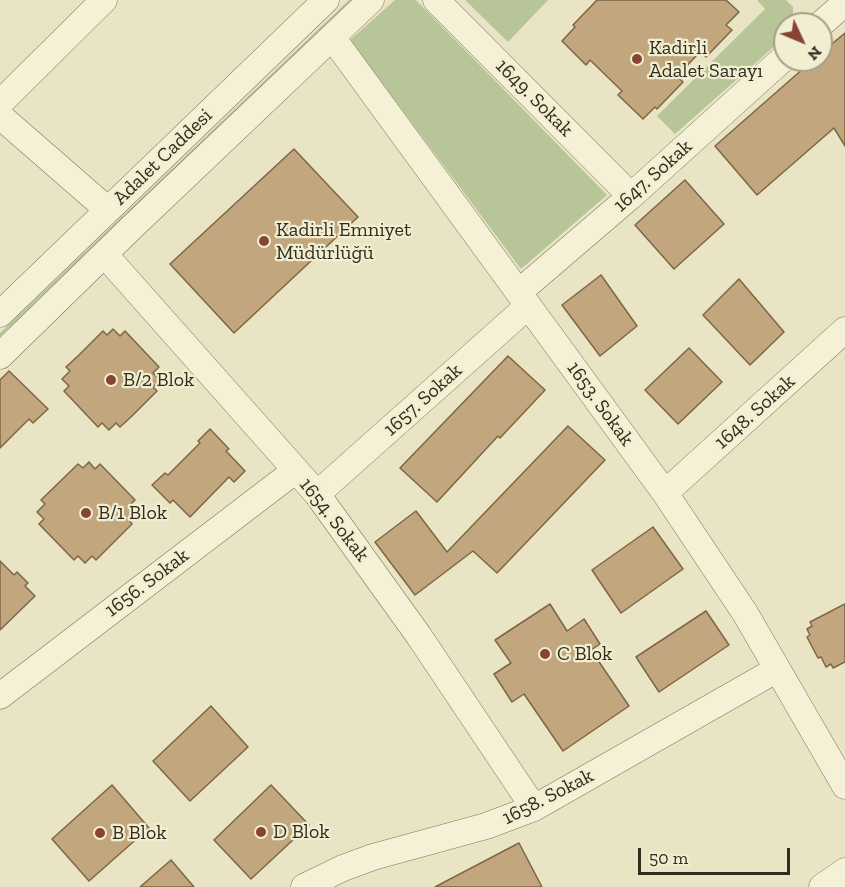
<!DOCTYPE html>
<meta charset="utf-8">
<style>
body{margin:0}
#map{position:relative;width:845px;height:887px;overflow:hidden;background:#e8e4c4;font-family:"Zilla Slab",serif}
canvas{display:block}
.north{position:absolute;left:773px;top:12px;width:60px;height:60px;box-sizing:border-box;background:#f1eed2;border:2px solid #a5a08a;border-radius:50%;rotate:134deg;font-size:16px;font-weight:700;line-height:24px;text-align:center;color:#322c1f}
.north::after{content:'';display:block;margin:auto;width:21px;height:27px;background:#884333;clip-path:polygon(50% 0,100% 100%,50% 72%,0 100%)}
.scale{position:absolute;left:638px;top:848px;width:152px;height:27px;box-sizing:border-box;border:3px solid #322c1f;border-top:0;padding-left:8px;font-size:18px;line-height:21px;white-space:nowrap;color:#322c1f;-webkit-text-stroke:4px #f1eed2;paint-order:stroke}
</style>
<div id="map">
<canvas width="845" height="887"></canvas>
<div class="north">N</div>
<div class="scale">50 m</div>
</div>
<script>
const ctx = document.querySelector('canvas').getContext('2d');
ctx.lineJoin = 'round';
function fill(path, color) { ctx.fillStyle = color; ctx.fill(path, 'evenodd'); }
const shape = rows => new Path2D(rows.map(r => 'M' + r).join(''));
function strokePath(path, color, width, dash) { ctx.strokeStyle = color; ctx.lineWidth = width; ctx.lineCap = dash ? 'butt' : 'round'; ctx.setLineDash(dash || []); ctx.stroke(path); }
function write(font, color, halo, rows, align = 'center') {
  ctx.font = font + ' "Zilla Slab",serif'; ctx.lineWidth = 4.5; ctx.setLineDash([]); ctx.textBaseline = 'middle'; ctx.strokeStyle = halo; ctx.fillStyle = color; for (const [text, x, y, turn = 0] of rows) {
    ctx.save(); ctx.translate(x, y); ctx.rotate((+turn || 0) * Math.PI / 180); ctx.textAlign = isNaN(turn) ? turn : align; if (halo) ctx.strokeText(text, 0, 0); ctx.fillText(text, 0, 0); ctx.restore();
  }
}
const green = shape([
 [349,0,354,0,0,338,0,333],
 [395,0,416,0,607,195,521,269,350,40],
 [465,0,548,0,508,42],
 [757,0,786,0,793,7,793,24,785,24,785,37,675,134,657,116,765,9]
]);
const building = shape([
 [597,0,726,0,739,12,726,25,732,30,706,57,700,52,677,76,683,82,657,109,655,107,643,119,618,95,622,91,590,60,586,65,562,41,575,27,573,25,597,0],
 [845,33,845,146,834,128,757,195,715,146,813,60,821,60,821,53,845,33],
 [294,149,358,217,234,333,170,264,294,149],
 [685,180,724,224,674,269,635,225,685,180],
 [601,275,637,326,600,356,562,305,601,275],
 [739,279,784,332,750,365,703,315,739,279],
 [113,329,120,336,125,331,159,367,153,373,160,380,153,387,157,391,132,416,120,427,116,423,109,430,102,423,98,427,64,391,69,386,62,379,70,371,66,367,79,355,103,331,107,335,113,329],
 [689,348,722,382,678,424,645,390,689,348],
 [508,356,545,390,500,438,498,436,437,502,400,468,508,356],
 [9,371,48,409,33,423,29,419,0,448,0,380,9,371],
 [568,426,605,460,497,573,473,551,415,595,375,542,416,511,447,552,568,426],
 [210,429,229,449,226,451,245,471,234,482,229,477,190,517,173,500,170,503,152,485,165,473,168,475,200,443,198,441,210,429],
 [89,462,95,469,100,464,135,500,129,506,136,513,129,520,132,524,96,560,92,556,85,563,78,556,74,560,39,524,44,519,37,512,45,504,41,500,78,464,83,468,89,462],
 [653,527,683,569,621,613,592,570,653,527],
 [0,561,14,575,17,572,28,583,25,586,35,596,0,630,0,561],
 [550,604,567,631,584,619,600,644,591,650,629,706,563,751,524,694,512,702,494,674,511,663,495,640,550,604],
 [845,604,845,662,833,668,831,664,826,667,821,657,818,658,807,637,810,635,807,629,812,626,810,622,845,604],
 [706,611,729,645,659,692,636,657,706,611],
 [211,706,248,747,190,801,153,761,211,706],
 [112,785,149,828,89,881,52,839,112,785],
 [271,785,309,825,251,879,214,840,271,785],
 [519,843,542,887,435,887,519,843],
 [171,860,194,887,140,887,171,860]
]);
const minor = shape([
 [436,0,631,196],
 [821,24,845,3],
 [332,37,665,493,745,613,845,786],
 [0,103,104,0],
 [0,116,108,210],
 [105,255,317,494,419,636,534,808],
 [519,292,631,196,785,57],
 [0,314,326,0],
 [0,356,130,229,371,0],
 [665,493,845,330],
 [317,494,528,306],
 [0,696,296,470],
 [304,887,343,868,373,857,486,826,534,808,776,670],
 [822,887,845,871]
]);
const markers = [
 [637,59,6,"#884333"],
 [264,241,6,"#884333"],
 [111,380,6,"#884333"],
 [86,513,6,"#884333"],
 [545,654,6,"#884333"],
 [261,832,6,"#884333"],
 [100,833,6,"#884333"]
];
const poiNames = [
 ["Kadirli",649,48],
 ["Adalet Sarayı",649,71],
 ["Kadirli Emniyet",276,230],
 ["Müdürlüğü",276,253],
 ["B/2 Blok",123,380],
 ["B/1 Blok",98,513],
 ["C Blok",557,654],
 ["D Blok",273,832],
 ["B Blok",112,833]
];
const streetNames = [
 ["1649. Sokak",534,98,45],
 ["Adalet Caddesi",163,157,-44],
 ["1647. Sokak",653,176,-42],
 ["1657. Sokak",423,400,-42],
 ["1653. Sokak",600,404,54],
 ["1648. Sokak",755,412,-42],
 ["1654. Sokak",334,520,52],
 ["1656. Sokak",147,583,-37],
 ["1658. Sokak",548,797,-27]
];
fill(green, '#b7c599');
fill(building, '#c2a77e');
strokePath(building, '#7d6645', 1.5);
strokePath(minor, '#80765c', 27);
strokePath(minor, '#f4f1d6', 26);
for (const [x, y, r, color] of markers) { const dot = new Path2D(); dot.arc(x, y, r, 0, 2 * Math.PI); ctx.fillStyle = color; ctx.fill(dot); strokePath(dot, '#f1eed2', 2); }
write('20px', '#322c1f', '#f1eed2', poiNames, 'left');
write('20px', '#322c1f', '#f1eed2', streetNames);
</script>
